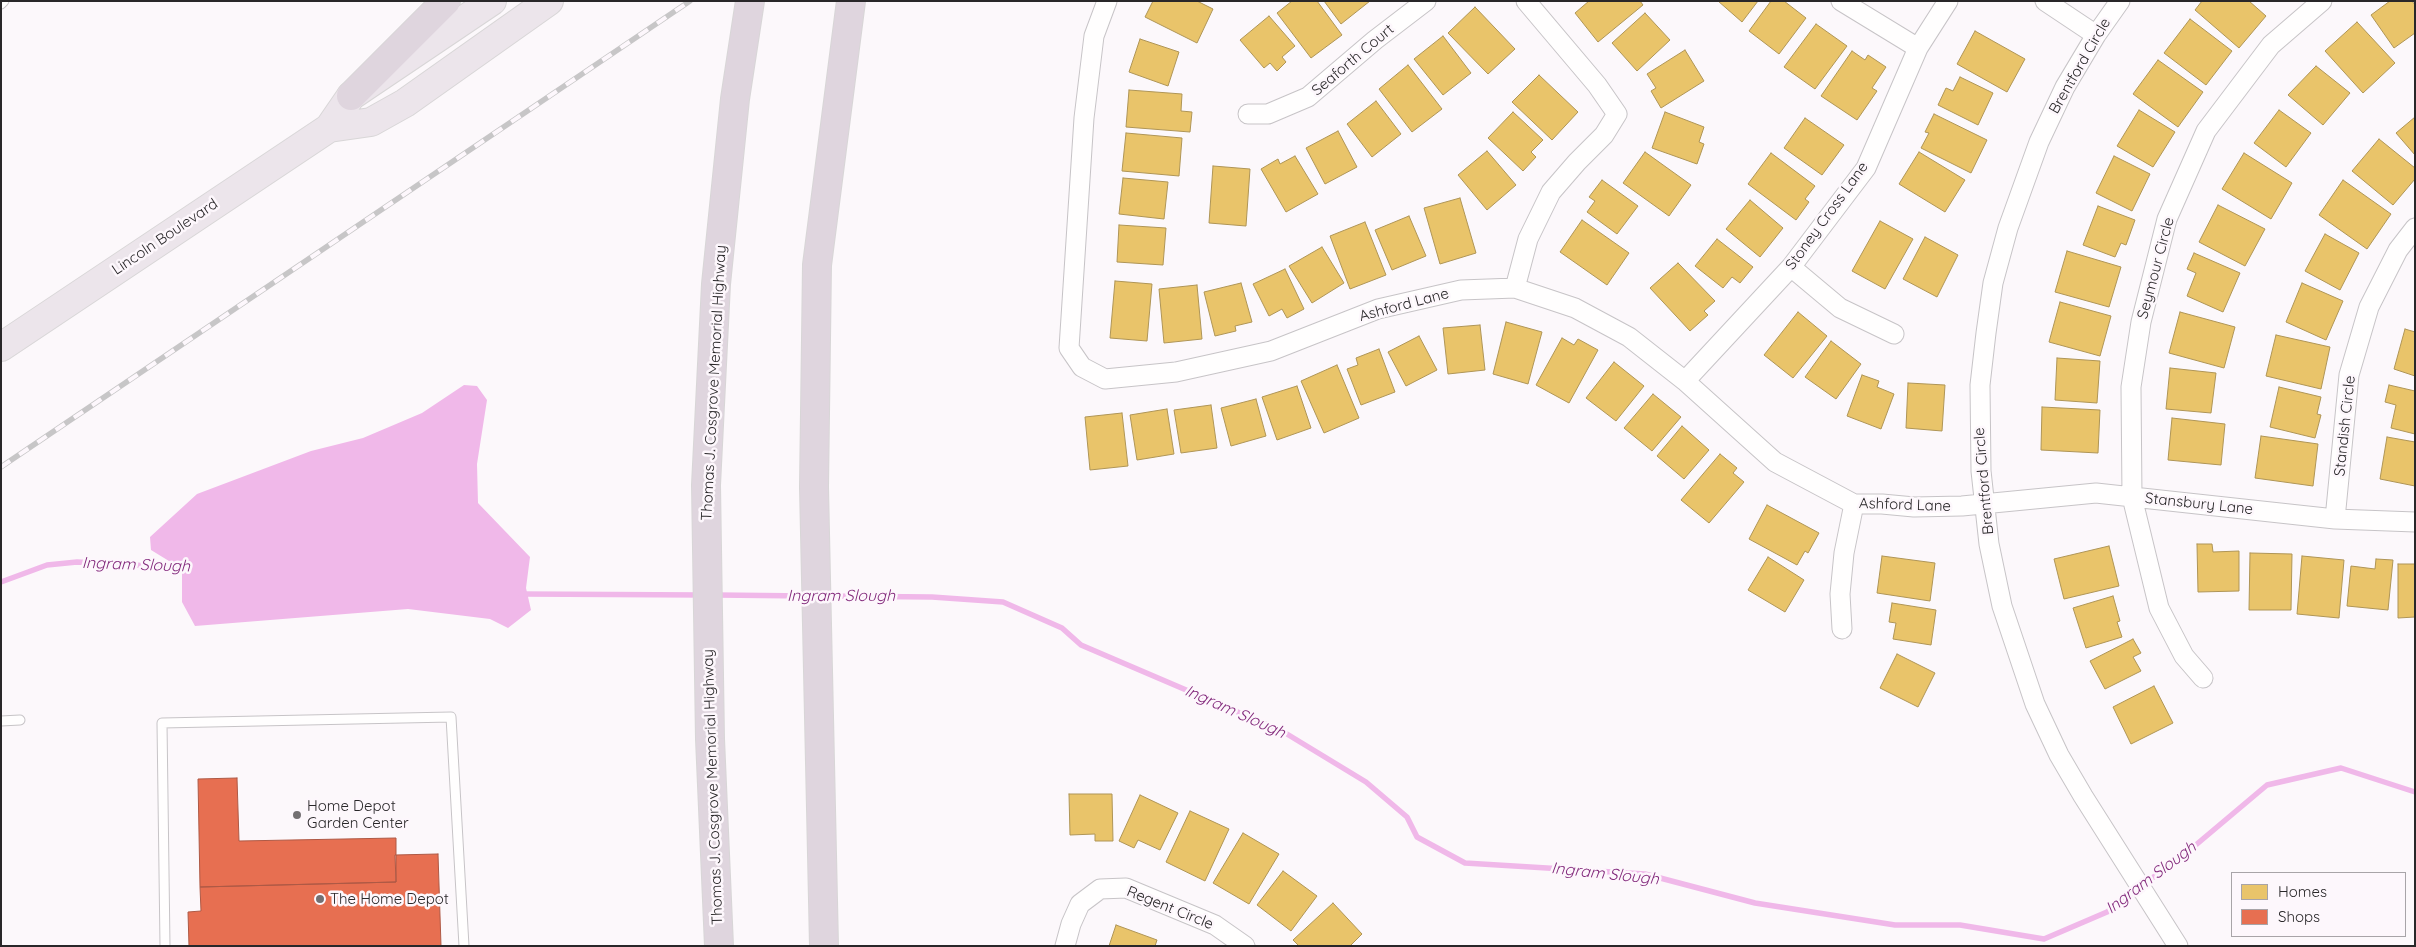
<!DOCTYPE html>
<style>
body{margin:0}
#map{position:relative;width:2416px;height:947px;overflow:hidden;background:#fcf8fb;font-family:Quicksand,sans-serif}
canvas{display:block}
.frame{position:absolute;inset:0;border:2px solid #292729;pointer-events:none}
.legend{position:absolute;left:2231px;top:872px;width:175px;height:65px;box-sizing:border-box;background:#fdf7fc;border:1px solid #a8a4a8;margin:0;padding:6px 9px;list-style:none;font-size:15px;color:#292729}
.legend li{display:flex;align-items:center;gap:10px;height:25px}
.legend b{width:25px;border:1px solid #a8a4a8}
</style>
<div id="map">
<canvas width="2416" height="947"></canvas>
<div class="frame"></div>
<ul class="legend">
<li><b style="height:14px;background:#e9c46a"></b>Homes</li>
<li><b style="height:14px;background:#e76f51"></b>Shops</li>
</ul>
</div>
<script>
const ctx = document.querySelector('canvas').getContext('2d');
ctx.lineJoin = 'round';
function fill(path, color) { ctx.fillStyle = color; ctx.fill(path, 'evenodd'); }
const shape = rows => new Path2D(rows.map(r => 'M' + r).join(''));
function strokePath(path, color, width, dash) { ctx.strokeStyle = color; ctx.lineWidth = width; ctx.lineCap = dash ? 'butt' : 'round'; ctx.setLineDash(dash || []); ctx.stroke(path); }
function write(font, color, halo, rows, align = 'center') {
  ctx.font = font + ' Quicksand,sans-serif'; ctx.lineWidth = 5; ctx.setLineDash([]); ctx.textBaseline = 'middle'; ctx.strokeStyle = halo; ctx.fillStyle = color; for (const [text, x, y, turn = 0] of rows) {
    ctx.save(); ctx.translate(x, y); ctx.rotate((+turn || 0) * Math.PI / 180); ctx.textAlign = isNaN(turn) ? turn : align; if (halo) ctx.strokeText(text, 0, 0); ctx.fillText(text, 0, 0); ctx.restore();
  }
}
const water = shape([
 [464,385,477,386,487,400,477,464,478,503,530,557,526,588,531,610,508,628,490,619,408,609,195,626,182,602,182,569,151,550,150,537,197,494,311,451,363,438,422,413]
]);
const homes = shape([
 [1153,1,1197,1,1213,9,1197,43,1145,17,1153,1],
 [1292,1,1317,1,1342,35,1311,58,1277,13,1292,1],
 [1324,1,1370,1,1341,24,1324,1],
 [1589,1,1640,1,1643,5,1598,42,1575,13,1589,1],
 [1718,1,1758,1,1742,22,1718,1],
 [1771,1,1784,1,1806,18,1779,54,1749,31,1771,1],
 [2202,1,2249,1,2266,16,2239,48,2195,10,2202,1],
 [2390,1,2412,1,2415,5,2415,33,2394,48,2371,15,2390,1],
 [1475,7,1515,49,1488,74,1448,33,1475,7],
 [1645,13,1670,40,1637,71,1612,43,1645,13],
 [1269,16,1295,46,1282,57,1286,62,1277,71,1270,63,1264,68,1240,40,1269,16],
 [2190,19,2232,51,2206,85,2164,53,2190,19],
 [2357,22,2395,63,2363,93,2325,51,2357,22],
 [1816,24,1847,46,1815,89,1784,67,1816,24],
 [1975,31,2025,59,2007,92,1957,64,1975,31],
 [1443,36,1471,73,1443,95,1414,59,1443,36],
 [1140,39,1179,52,1168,86,1129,72,1140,39],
 [1685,50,1704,81,1661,108,1651,91,1656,88,1647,74,1685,50],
 [1852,51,1865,60,1868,55,1886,67,1872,88,1877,91,1857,120,1821,96,1852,51],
 [2158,60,2203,92,2178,127,2133,94,2158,60],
 [1408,65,1442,109,1412,132,1379,89,1408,65],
 [2316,66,2350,93,2323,125,2288,95,2316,66],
 [1539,75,1578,112,1552,140,1512,102,1539,75],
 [1960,77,1993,93,1978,125,1938,105,1946,88,1953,91,1960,77],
 [1129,90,1182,94,1181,111,1192,112,1190,132,1126,127,1129,90],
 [1376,101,1401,134,1372,157,1347,124,1376,101],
 [2139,110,2175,132,2153,167,2117,146,2139,110],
 [2279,110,2311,133,2286,167,2254,143,2279,110],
 [1513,112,1543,140,1531,152,1536,157,1523,171,1488,138,1513,112],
 [1665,112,1704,127,1699,142,1704,144,1697,164,1652,148,1665,112],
 [1934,114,1987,140,1971,173,1921,148,1929,133,1925,132,1934,114],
 [2415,117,2415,155,2396,133,2415,117],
 [1805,118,1844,145,1822,175,1784,148,1805,118],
 [1338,131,1357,167,1325,184,1306,148,1338,131],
 [1126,133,1182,138,1179,176,1122,171,1126,133],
 [2379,139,2415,168,2415,179,2393,205,2352,171,2379,139],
 [1487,151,1516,185,1487,210,1458,175,1487,151],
 [1645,152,1691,185,1669,216,1623,183,1645,152],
 [1919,152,1965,180,1945,212,1899,184,1919,152],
 [1771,153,1815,186,1805,199,1809,202,1796,220,1748,184,1771,153],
 [2244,153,2292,183,2271,219,2222,189,2244,153],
 [1295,156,1318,194,1286,212,1261,169,1278,159,1280,164,1295,156],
 [2114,156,2150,174,2132,211,2096,193,2114,156],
 [1213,166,1250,169,1246,226,1209,223,1213,166],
 [1123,178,1168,182,1164,219,1119,214,1123,178],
 [1602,180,1638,206,1617,234,1587,212,1595,201,1589,197,1602,180],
 [2343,180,2391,214,2367,249,2319,215,2343,180],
 [1460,198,1476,253,1440,264,1424,208,1460,198],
 [1750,200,1783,228,1760,257,1726,229,1750,200],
 [2218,205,2265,229,2245,266,2199,242,2218,205],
 [2098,206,2135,220,2126,245,2121,243,2115,257,2083,245,2098,206],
 [1409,216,1426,256,1392,270,1375,230,1409,216],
 [1582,220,1629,253,1607,285,1560,252,1582,220],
 [1880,221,1913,239,1885,289,1852,271,1880,221],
 [1365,222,1386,275,1350,289,1330,236,1365,222],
 [1119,225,1166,228,1163,265,1117,262,1119,225],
 [2325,234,2359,253,2340,290,2305,271,2325,234],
 [1925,237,1958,255,1937,297,1903,279,1925,237],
 [1717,239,1753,267,1740,283,1732,277,1723,288,1695,266,1717,239],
 [1322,247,1344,283,1312,303,1289,266,1322,247],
 [2067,251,2121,267,2109,307,2055,292,2067,251],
 [2194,253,2240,273,2223,312,2187,296,2196,273,2187,269,2194,253],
 [1678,263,1715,301,1704,311,1708,315,1690,331,1650,288,1678,263],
 [1285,269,1304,309,1287,318,1282,309,1269,316,1253,284,1285,269],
 [1115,281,1152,284,1147,341,1110,338,1115,281],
 [1241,283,1252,322,1235,326,1236,331,1215,336,1204,292,1241,283],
 [2302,283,2343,301,2326,340,2286,322,2302,283],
 [1197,285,1202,339,1164,343,1159,289,1197,285],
 [2060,302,2111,316,2100,356,2049,342,2060,302],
 [1798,312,1827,336,1793,378,1764,355,1798,312],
 [2180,312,2235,327,2224,368,2169,353,2180,312],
 [1506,322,1542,332,1528,384,1493,374,1506,322],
 [1480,325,1485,370,1448,374,1443,328,1480,325],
 [2405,329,2415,332,2415,376,2394,369,2405,329],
 [2276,335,2330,347,2321,389,2266,376,2276,335],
 [1419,336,1437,370,1406,386,1388,352,1419,336],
 [1562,338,1574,345,1578,339,1598,350,1569,403,1536,385,1562,338],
 [1831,341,1861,364,1836,399,1805,377,1831,341],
 [1379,349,1395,392,1361,405,1347,369,1358,365,1356,358,1379,349],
 [2057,358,2100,361,2097,403,2055,400,2057,358],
 [1614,362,1644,386,1616,421,1586,398,1614,362],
 [1337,365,1359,418,1324,433,1301,381,1337,365],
 [2170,368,2216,373,2211,413,2166,409,2170,368],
 [1862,375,1879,381,1877,387,1894,394,1881,429,1847,416,1862,375],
 [1908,383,1945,385,1942,431,1906,428,1908,383],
 [2389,385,2415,391,2415,434,2391,428,2396,405,2385,402,2389,385],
 [1297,386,1311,428,1277,440,1262,397,1297,386],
 [2279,387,2321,397,2317,414,2321,415,2315,438,2270,427,2279,387],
 [1653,394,1681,417,1652,451,1624,428,1653,394],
 [1256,399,1266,436,1231,446,1221,408,1256,399],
 [1211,405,1217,448,1181,453,1174,410,1211,405],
 [2042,407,2100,410,2098,453,2041,450,2042,407],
 [1167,409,1174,454,1137,460,1130,415,1167,409],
 [1122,413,1128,466,1090,470,1085,417,1122,413],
 [2172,418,2225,424,2221,465,2168,460,2172,418],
 [1682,426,1709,450,1684,479,1657,456,1682,426],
 [2261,436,2318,444,2313,486,2255,478,2261,436],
 [2387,437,2415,442,2415,486,2380,479,2387,437],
 [1720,454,1737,468,1733,473,1744,482,1709,523,1681,500,1720,454],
 [1767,505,1819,533,1808,553,1805,551,1797,565,1749,539,1767,505],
 [2197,544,2212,544,2213,552,2239,551,2239,591,2198,592,2197,544],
 [2109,546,2119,586,2064,599,2054,559,2109,546],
 [2250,553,2292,554,2291,610,2249,610,2250,553],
 [1882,556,1935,563,1930,601,1877,593,1882,556],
 [2302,556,2344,560,2339,618,2297,614,2302,556],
 [1768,557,1804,580,1785,612,1748,590,1768,557],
 [2376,559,2393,560,2388,610,2347,606,2351,566,2375,569,2376,559],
 [2398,564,2415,564,2415,617,2398,618,2398,564],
 [2113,596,2120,621,2117,622,2122,637,2086,648,2073,608,2113,596],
 [1892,603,1936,610,1931,645,1893,639,1896,623,1889,622,1892,603],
 [2133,639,2141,653,2133,657,2141,671,2105,689,2090,661,2133,639],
 [1897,654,1935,673,1918,707,1880,688,1897,654],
 [2154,686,2173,723,2131,744,2113,707,2154,686],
 [1069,794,1112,794,1113,841,1095,841,1095,834,1070,835,1069,794],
 [1140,795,1178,813,1160,850,1138,840,1134,848,1119,841,1140,795],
 [1190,811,1229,829,1205,881,1166,862,1190,811],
 [1243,833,1279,854,1249,904,1213,883,1243,833],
 [1283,871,1317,896,1291,931,1257,905,1283,871],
 [1333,903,1362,934,1350,946,1299,946,1293,940,1333,903],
 [1116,925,1157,940,1155,946,1109,946,1116,925]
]);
const shops = shape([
 [237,778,239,841,396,838,396,882,200,887,198,779,237,778],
 [438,854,441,946,189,946,188,912,201,911,200,887,396,882,395,855,438,854]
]);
const stream = shape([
 [1,582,47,565,77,562,188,568],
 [521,594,702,595],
 [716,595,809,596],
 [823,596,932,597,1003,602,1062,628,1081,645,1282,731,1366,782,1407,817,1417,837,1465,863,1645,874,1755,903,1895,925,1960,925,2044,939,2107,912,2191,849,2267,785,2341,768,2415,792]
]);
const service = shape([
 [1,4,4,1],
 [1,721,20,720],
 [165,946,162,723,451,717,464,946]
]);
const minor = shape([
 [1107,1,1094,36,1084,118,1069,348,1082,367,1105,379,1176,372,1271,351,1378,309,1461,290,1515,288,1575,308,1629,337,1685,381,1775,462,1854,504,1882,504,1914,507,1962,506,2096,493,2335,519,2415,522],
 [1841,1,1918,48],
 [2045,1,2096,35],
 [2120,1,2096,35,2065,87,2039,142,2008,228,1993,283,1986,333,1980,385,1981,471,1989,544,2002,606,2035,704,2059,755,2083,796,2178,946],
 [1248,114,1268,114,1308,97,1375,40,1426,1],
 [1791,267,1840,308,1894,334],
 [1515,288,1528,239,1551,192,1577,162,1604,135,1617,114,1597,85,1526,1],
 [1685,381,1791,267,1866,168,1918,48,1948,1],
 [2335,519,2349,375,2369,307,2398,250,2415,228],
 [1842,629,1840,594,1844,553,1854,504],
 [2203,678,2184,656,2159,608,2132,497,2131,387,2141,322,2167,219,2206,131,2271,45,2322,1],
 [1065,946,1071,924,1080,904,1100,889,1126,888,1215,925,1245,946]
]);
const primary = shape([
 [329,128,371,122,405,103,549,1],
 [1,347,329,128,351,96,492,1]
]);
const motorway = shape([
 [351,96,446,1],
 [719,946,710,739,706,485,716,284,735,99,750,1],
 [824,946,814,487,817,265,851,1]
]);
const rail = shape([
 [1,467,690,1]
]);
const markers = [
 [297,815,5,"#737072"],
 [320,899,5,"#737072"]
];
const streetNames = [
 ["Seaforth Court",1353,60,-40],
 ["Brentford Circle",2080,66,-60],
 ["Stoney Cross Lane",1827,216,-54],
 ["Lincoln Boulevard",165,237,-34],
 ["Seymour Circle",2156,268,-75],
 ["Ashford Lane",1404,305,-15],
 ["Thomas J. Cosgrove Memorial Highway",714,383,-87],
 ["Standish Circle",2345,426,-84],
 ["Brentford Circle",1984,481,-95],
 ["Stansbury Lane",2199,504,6],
 ["Ashford Lane",1905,505,2],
 ["Thomas J. Cosgrove Memorial Highway",713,787,-92],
 ["Regent Circle",1170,908,22]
];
const poiNames = [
 ["Home Depot",307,806],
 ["Garden Center",307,823],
 ["The Home Depot",330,899]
];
const waterNames = [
 ["Ingram Slough",136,565,2],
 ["Ingram Slough",841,596],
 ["Ingram Slough",1235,712,24],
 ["Ingram Slough",1605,874,6],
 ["Ingram Slough",2151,878,-37]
];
fill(water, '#f0b8e9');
fill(homes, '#e9c46a');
strokePath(homes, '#af9556', 1);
fill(shops, '#e76f51');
strokePath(shops, '#ae5945', 1);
strokePath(stream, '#f0b8e9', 5.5);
strokePath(service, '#c7c4c7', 11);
strokePath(minor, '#c7c4c7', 21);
strokePath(primary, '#d8d6d7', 30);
strokePath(motorway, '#d8d6d7', 30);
strokePath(service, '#fffefe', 9);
strokePath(minor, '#fffefe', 19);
strokePath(primary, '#ece5eb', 28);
strokePath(motorway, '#dfd5de', 28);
strokePath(rail, '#c7c6c7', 5.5);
strokePath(rail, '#fdf7fc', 4, [11]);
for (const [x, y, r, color] of markers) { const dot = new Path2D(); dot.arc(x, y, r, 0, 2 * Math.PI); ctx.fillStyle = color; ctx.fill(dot); strokePath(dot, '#fdf7fc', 2); }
write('15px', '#292729', '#fdf7fc', streetNames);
write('15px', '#292729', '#fdf7fc', poiNames, 'left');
write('italic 16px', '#832a7c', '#fdf7fc', waterNames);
</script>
